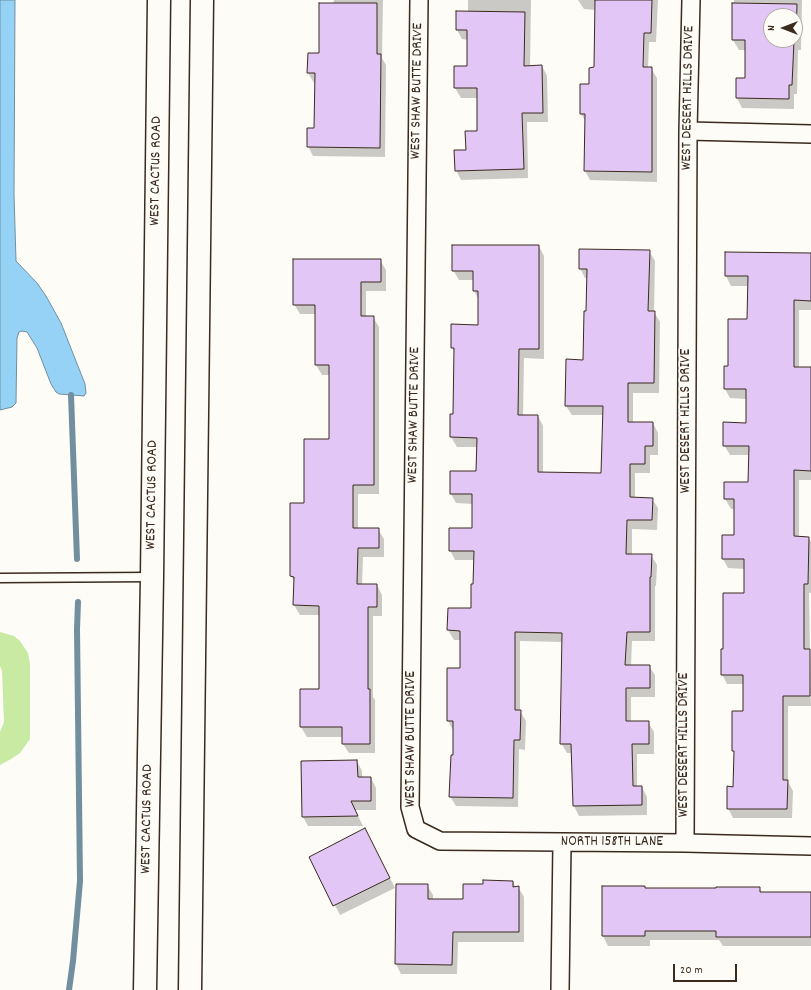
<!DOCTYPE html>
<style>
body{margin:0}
#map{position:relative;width:811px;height:990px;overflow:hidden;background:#fdfcf7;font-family:Dekko,sans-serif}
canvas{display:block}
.north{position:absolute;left:763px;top:8px;width:40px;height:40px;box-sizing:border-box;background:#fdfcf7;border:1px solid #afa8a0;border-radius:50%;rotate:270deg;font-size:11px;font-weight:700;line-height:16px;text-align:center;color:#3b2a1e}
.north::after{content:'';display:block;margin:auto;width:14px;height:18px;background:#3b2a1e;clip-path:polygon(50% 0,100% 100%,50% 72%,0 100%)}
.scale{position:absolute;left:673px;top:964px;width:64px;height:18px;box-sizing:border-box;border:2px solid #3b2a1e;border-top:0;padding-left:5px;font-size:12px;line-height:14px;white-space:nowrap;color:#3b2a1e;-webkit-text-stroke:3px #fdfcf7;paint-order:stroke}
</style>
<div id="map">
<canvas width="811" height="990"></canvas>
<div class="north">N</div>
<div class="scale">20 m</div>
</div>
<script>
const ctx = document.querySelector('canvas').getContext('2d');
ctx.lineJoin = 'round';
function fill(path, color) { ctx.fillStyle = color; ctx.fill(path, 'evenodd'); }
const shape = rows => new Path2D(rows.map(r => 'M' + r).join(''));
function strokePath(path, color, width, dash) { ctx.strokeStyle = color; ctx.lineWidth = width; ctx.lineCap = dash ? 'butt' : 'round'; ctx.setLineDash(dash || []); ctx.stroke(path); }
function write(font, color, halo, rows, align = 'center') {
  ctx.font = font + ' Dekko,sans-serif'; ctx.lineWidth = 3; ctx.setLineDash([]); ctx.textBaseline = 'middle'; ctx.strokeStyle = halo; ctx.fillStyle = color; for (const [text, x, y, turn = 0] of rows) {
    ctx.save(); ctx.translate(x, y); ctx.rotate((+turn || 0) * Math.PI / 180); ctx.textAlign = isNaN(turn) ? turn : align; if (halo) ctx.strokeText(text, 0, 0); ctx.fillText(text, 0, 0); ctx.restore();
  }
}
const green = shape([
 [0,632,14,636,20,641,28,653,30,664,30,739,20,753,11,759,0,765,0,732,4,722,2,671,0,666]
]);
const water = shape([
 [0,0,15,0,14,194,16,261,37,283,46,296,61,323,85,384,86,393,84,396,59,394,56,392,51,384,37,348,27,332,22,331,19,332,17,338,16,403,12,407,0,410,0,0]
]);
const shadow = shape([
 [334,0,383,0,382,58,386,65,385,157,313,156,308,146,315,129,316,83,314,83,308,73,320,54],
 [468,0,531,0,530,67,542,66,547,76,548,122,527,122,528,178,461,180,456,170,478,132,478,98,461,98,455,88,455,67,468,67,468,40,462,39,457,30,468,12],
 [578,0,658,0,656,42,649,42,648,68,651,68,657,78,657,182,590,180,585,171,586,122,581,114,581,85,590,85,595,68,596,10,584,9],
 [734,0,802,0,801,50,798,50,797,94,794,94,794,109,742,108,737,98,737,79,746,79,746,50,739,50,733,40],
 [771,16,795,16,795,40,771,40],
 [539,246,544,256,544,359,524,358,523,416,538,416,543,426,543,473,602,474,603,415,572,415,566,406,584,361,588,278,585,278,580,268,649,251,655,261,654,312,660,322,659,393,633,393,633,423,653,423,658,433,658,455,650,455,650,473,635,473,635,498,652,499,658,508,657,530,632,529,632,555,651,555,657,565,656,586,655,586,655,641,632,641,631,666,649,666,655,675,655,697,631,697,631,722,648,722,654,732,654,754,637,754,637,787,642,787,647,797,647,815,579,816,574,806,573,753,567,753,561,743,563,642,520,641,520,711,526,721,525,750,519,749,518,807,456,806,450,796,454,756,453,730,448,721,461,669,461,640,454,640,448,630,449,609,472,609,474,585,475,560,455,560,450,550,473,529,473,504,456,503,451,494,477,472,478,447,457,447,451,437,454,415,455,353,452,347,479,326,479,300,474,291,474,280,459,280,453,270],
 [811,254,811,310,799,310,799,368,811,368,811,480,799,480,799,538,809,538,811,542,811,593,809,593,811,706,788,706,788,782,793,791,792,818,733,818,728,808,734,788,735,753,733,750,744,712,744,684,727,684,722,674,724,650,745,594,745,569,728,568,723,559,735,536,735,509,731,509,725,499,725,483,749,483,750,455,730,455,724,445,747,424,747,399,730,398,725,389,729,367,748,320,749,286,731,286,726,276],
 [380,260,386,270,386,291,366,291,366,317,373,317,379,327,379,494,358,494,358,529,378,529,384,539,384,557,363,557,362,585,377,585,382,595,382,616,373,616,373,697,375,700,375,753,349,753,343,744,343,737,307,737,301,727,301,690,320,690,320,615,300,615,294,605,295,582,291,576,305,504,330,440,330,375,322,375,316,365,316,314,300,314,294,304],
 [357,761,362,771,362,778,371,778,376,788,376,810,355,810,363,826,308,826,303,817],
 [370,839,395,888,340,915,310,857],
 [513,882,516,888,518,887,524,897,524,942,458,942,457,974,401,974,396,964,397,885,427,885,433,895,433,900,464,900,484,885],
 [603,887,645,887,646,889,759,888,762,893,811,893,811,946,723,946,719,940,650,940,650,946,608,946,603,936]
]);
const stream = shape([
 [71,395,77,559],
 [69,990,73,961,80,881,77,629,78,602]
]);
const building = shape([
 [595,0,652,0,651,33,644,33,643,67,652,67,652,172,584,171,585,114,580,114,580,84,589,84,589,68,594,67,595,0],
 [319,3,377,3,377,54,381,54,380,148,307,147,307,128,314,128,315,73,307,73,308,53,319,53,319,3],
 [732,3,797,4,796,41,794,41,792,85,789,85,789,99,736,98,736,78,745,78,745,40,732,40,732,3],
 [771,16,795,16,795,40,771,40,771,16],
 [456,11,525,12,524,66,542,65,543,113,522,113,524,169,455,171,454,150,466,150,465,131,477,131,477,88,454,88,454,66,467,66,467,30,456,30,456,11],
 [452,245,539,245,539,349,519,349,518,415,538,415,538,472,601,473,603,406,565,406,566,359,583,360,584,311,586,311,587,269,579,269,579,249,650,250,648,311,655,311,654,383,628,383,628,422,653,422,653,446,645,446,645,464,630,464,630,497,653,498,652,520,627,520,626,554,652,554,651,577,650,577,650,632,627,632,625,665,650,665,650,688,626,688,626,721,649,721,649,744,632,744,633,786,642,786,642,805,573,806,571,744,560,744,562,633,515,632,515,710,521,710,520,740,514,740,513,798,449,797,451,755,453,755,453,721,447,721,447,668,460,668,460,631,447,630,448,608,471,608,471,584,473,584,474,551,449,551,449,528,472,528,472,494,450,494,450,471,476,471,477,438,450,437,450,414,453,414,454,348,451,348,451,324,478,325,478,291,473,291,473,271,452,271,452,245],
 [725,252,811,253,811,301,794,300,794,367,811,367,811,471,794,470,794,536,809,537,808,584,804,584,804,649,810,649,810,696,783,696,783,780,788,780,787,809,727,809,727,786,733,787,734,751,732,751,732,711,743,711,743,675,721,675,721,649,723,649,723,593,744,593,744,559,722,559,722,535,734,535,734,499,724,499,724,482,748,482,749,446,723,446,723,422,746,423,746,389,724,389,724,366,728,366,728,319,747,319,748,276,725,276,725,252],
 [293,259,381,259,381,282,361,282,361,316,374,316,374,485,353,485,353,528,379,528,379,548,358,548,357,584,377,584,377,607,368,607,368,689,370,689,370,744,342,744,342,727,300,727,300,689,319,689,319,606,293,605,294,577,290,576,290,503,304,503,304,439,329,439,329,365,315,365,315,305,293,305,293,259],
 [357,760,358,777,371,777,371,801,351,801,358,816,302,817,301,761,357,760],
 [365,828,390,878,333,906,309,857,365,828],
 [483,880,513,881,513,887,519,886,519,932,453,932,452,965,395,964,396,884,428,884,428,899,463,899,463,884,483,884,483,880],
 [602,886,645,886,645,888,716,888,716,887,760,887,760,892,811,892,811,937,716,937,716,931,645,931,645,936,602,936,602,886]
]);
const service = shape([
 [0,578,151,577]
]);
const minor = shape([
 [419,0,410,807,416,829,440,841,685,843,811,846],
 [688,131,811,134],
 [685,843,688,131,691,0],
 [560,990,562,843]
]);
const secondary = shape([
 [145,990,152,577,159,0],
 [190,990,202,0]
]);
const streetNames = [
 ["WEST SHAW BUTTE DRIVE",418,91,-89],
 ["WEST DESERT HILLS DRIVE",689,98,-89],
 ["WEST CACTUS ROAD",157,171,-89],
 ["WEST SHAW BUTTE DRIVE",415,415,-89],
 ["WEST DESERT HILLS DRIVE",687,421,-90],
 ["WEST CACTUS ROAD",153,495,-89],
 ["WEST SHAW BUTTE DRIVE",412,739,-90],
 ["WEST DESERT HILLS DRIVE",685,745,-90],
 ["WEST CACTUS ROAD",148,819,-89],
 ["NORTH 158TH LANE",612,843]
];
fill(green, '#c8eaa2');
fill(water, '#95d2f5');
strokePath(water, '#718f9f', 1);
fill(shadow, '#0003');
strokePath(stream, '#718f9f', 6);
fill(building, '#e2c6f5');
strokePath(building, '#3b2a1e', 1);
strokePath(service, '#3b2a1e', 11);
strokePath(minor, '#3b2a1e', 20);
strokePath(secondary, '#3b2a1e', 25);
strokePath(service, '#fdfcf7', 8);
strokePath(minor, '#fdfcf7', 17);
strokePath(secondary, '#fdfcf7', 22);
write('15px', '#3b2a1e', '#fdfcf7', streetNames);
</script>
